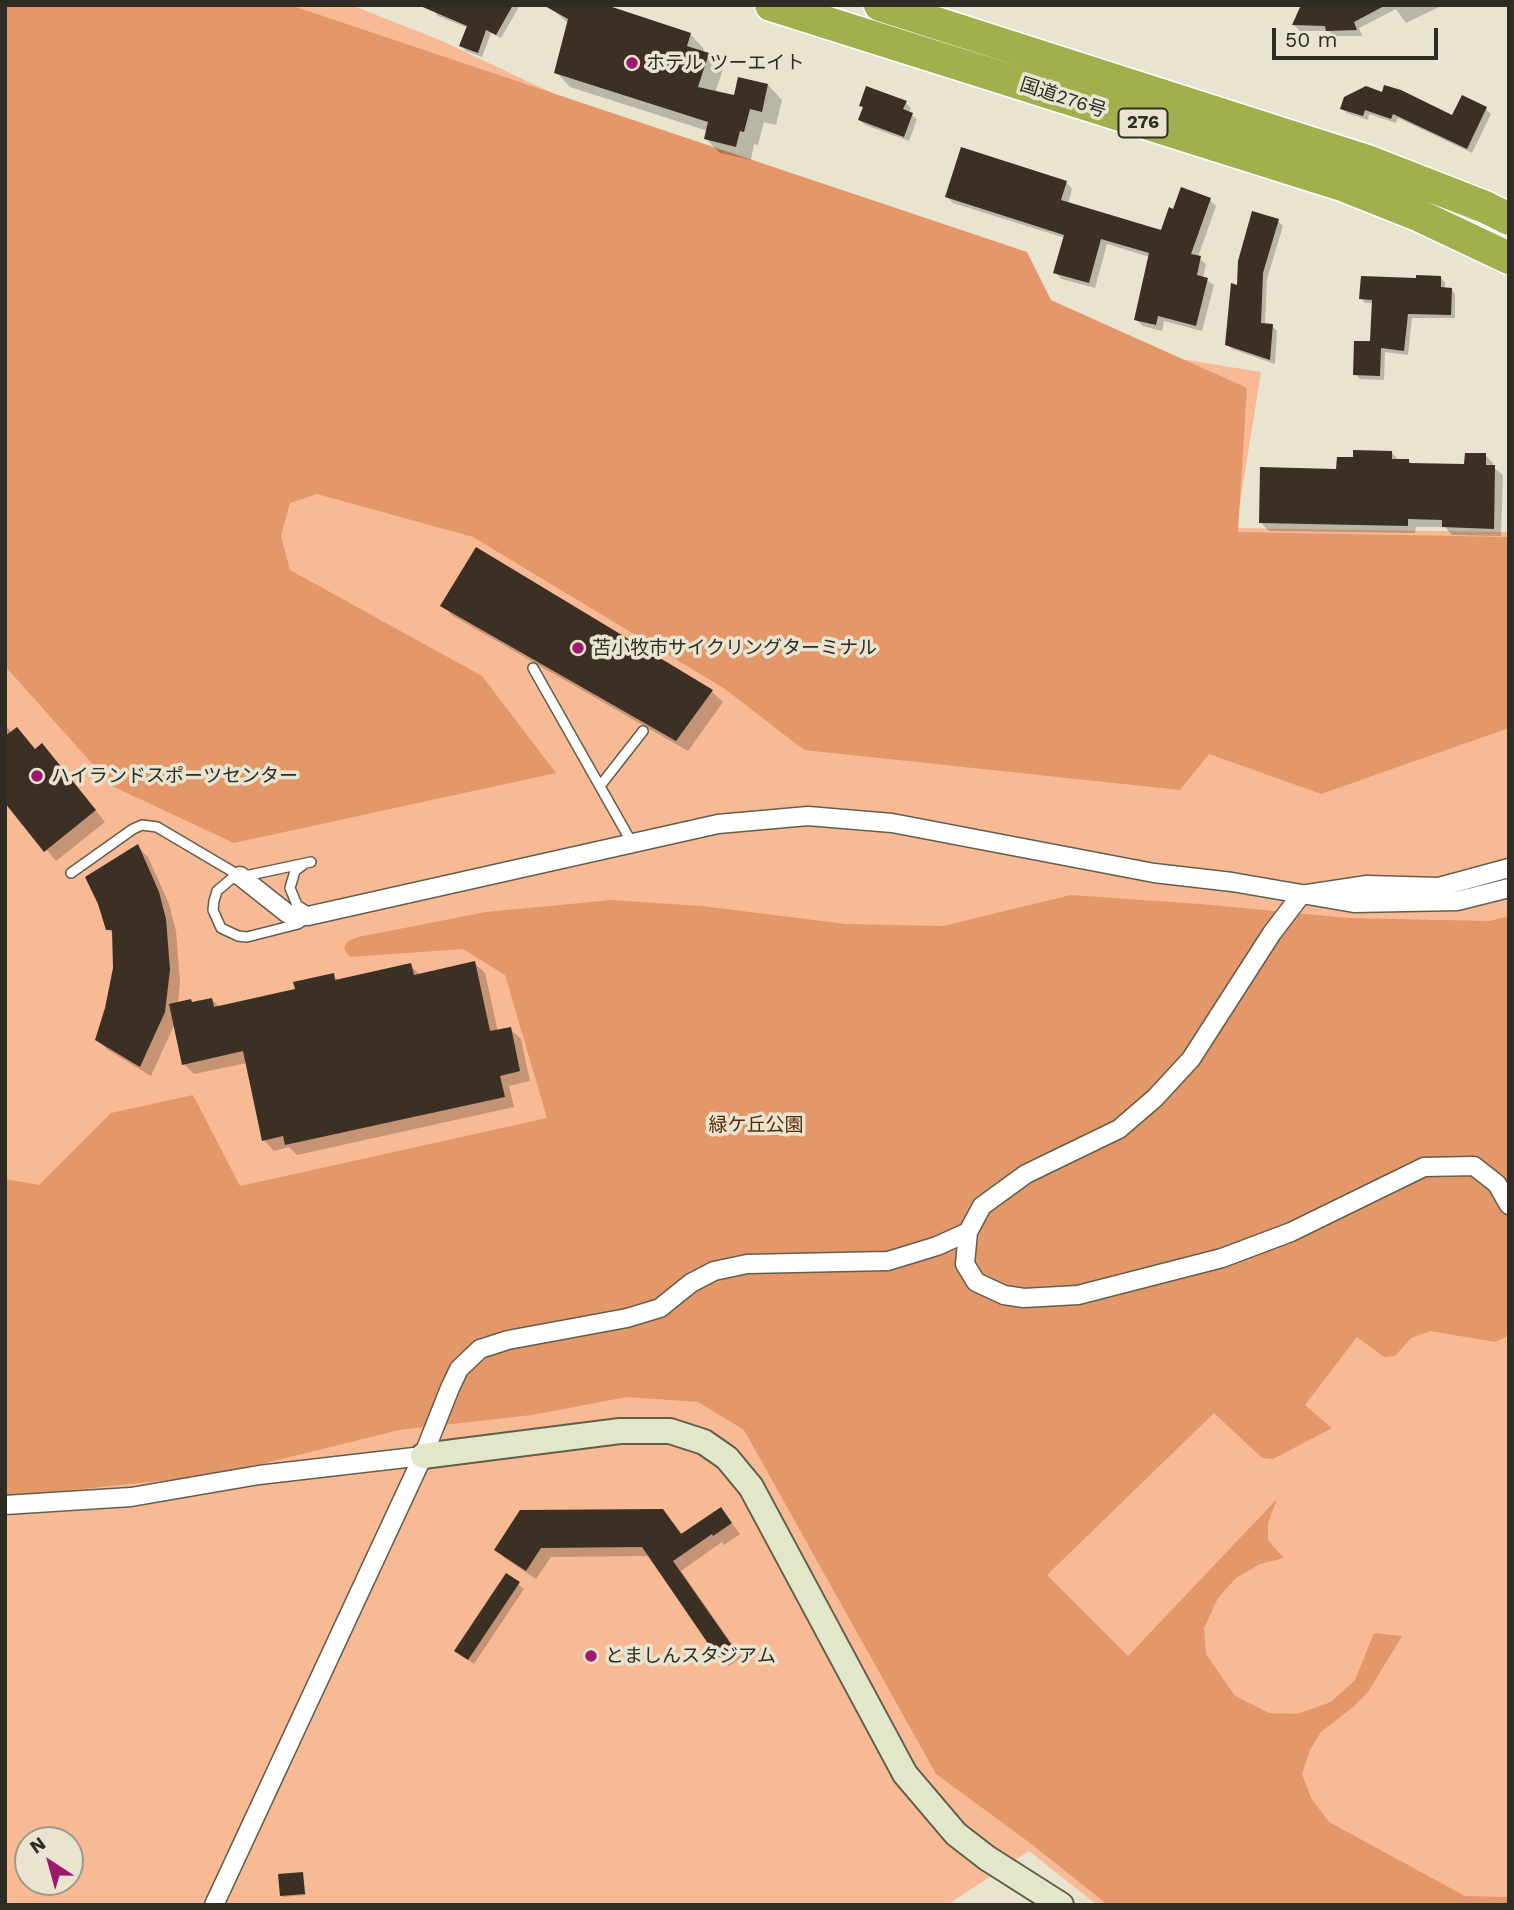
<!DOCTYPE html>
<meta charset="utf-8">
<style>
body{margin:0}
#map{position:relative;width:1514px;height:1910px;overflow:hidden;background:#e9e4d0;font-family:"Work Sans",sans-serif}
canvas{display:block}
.frame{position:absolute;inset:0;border:7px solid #2e2c24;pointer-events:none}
.north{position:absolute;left:14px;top:1826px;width:70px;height:70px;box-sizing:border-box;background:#e9e4d0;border:2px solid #9e9a8b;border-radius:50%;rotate:324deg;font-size:19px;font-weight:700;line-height:28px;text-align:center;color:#2e2c24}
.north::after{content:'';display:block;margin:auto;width:24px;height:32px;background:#9b1a6e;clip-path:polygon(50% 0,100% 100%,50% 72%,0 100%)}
.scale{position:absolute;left:1272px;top:28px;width:166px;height:32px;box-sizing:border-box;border:4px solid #2e2c24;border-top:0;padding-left:9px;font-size:21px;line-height:24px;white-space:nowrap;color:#2e2c24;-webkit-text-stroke:5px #e9e4d0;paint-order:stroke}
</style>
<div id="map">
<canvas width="1514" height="1910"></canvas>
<div class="frame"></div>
<div class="north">N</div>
<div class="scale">50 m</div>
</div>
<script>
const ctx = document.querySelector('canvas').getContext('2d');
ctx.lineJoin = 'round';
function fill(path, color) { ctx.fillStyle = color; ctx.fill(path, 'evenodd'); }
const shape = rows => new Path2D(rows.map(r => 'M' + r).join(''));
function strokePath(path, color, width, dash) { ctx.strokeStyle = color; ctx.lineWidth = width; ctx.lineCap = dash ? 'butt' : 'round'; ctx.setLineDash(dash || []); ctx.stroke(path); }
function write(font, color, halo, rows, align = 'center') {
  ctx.font = font + ' "Work Sans","Noto Sans JP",sans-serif'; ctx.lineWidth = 7; ctx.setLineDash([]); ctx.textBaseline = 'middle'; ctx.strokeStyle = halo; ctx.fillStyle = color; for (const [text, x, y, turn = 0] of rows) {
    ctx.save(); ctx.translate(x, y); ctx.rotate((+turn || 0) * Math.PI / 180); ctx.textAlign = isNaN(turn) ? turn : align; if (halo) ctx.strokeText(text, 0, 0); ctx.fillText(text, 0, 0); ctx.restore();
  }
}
const green = shape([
 [5,5,351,5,440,40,1082,343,1261,372,1236,528,1509,532,1509,1905,1097,1905,1029,1851,947,1905,5,1905],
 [28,1840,70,1840,70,1882,28,1882]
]);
const forest = shape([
 [5,5,290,5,1027,252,1051,300,1247,388,1238,532,1509,537,1509,728,1321,794,1209,754,1180,790,804,750,725,689,473,537,317,494,290,503,281,536,290,570,482,676,556,773,234,843,112,786,5,666],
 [1071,895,1200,904,1349,918,1490,921,1509,916,1509,1323,1506,1337,1495,1342,1430,1331,1411,1338,1395,1356,1384,1357,1357,1337,1305,1405,1332,1428,1273,1459,1262,1458,1214,1413,1047,1575,1128,1656,1277,1499,1268,1523,1268,1540,1284,1558,1260,1564,1236,1578,1218,1598,1204,1628,1206,1654,1235,1696,1269,1713,1297,1714,1331,1702,1355,1680,1374,1633,1402,1636,1368,1692,1353,1707,1321,1732,1310,1750,1302,1774,1311,1798,1329,1822,1465,1896,1509,1897,1509,1905,1108,1905,1030,1843,936,1774,744,1430,698,1402,627,1397,532,1415,399,1430,217,1475,5,1497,5,1179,39,1185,111,1113,193,1095,240,1186,547,1118,505,975,463,949,350,957,344,949,347,942,358,937,486,912,612,900,702,906,846,924,943,926]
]);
const shadow = shape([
 [436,5,520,5,501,38,491,33,482,57,466,51,461,46,468,28,438,16,434,11],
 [1303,5,1443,5,1406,23,1396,9,1359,28,1362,36,1334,36,1329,31,1300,31,1294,25],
 [552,9,690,34,704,49,703,53,708,55,723,69,715,93,735,97,768,85,782,100,776,125,764,122,758,145,754,144,751,160,720,153,706,139,708,131,570,87,556,72,569,24],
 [1383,94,1453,118,1463,97,1486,109,1491,114,1472,153,1398,118,1396,123,1369,114,1368,120,1347,113,1342,108],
 [906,103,911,108,909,113,917,119,909,141,865,125,860,120,864,109,861,105],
 [1066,182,1072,189,1068,204,1162,232,1174,211,1210,200,1216,206,1198,257,1206,264,1203,278,1214,285,1202,331,1164,321,1162,331,1143,326,1136,320,1150,257,1107,244,1095,288,1062,279,1055,273,1065,238,953,203,947,197],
 [1278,221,1283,226,1267,279,1265,325,1272,326,1277,331,1275,364,1232,349,1227,344],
 [1440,277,1445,282,1445,289,1451,289,1455,294,1455,318,1412,318,1408,355,1385,352,1384,380,1360,379,1355,374,1372,343,1373,303,1365,303,1361,298,1417,280],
 [1391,452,1399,460,1409,461,1412,464,1466,466,1485,455,1493,463,1493,467,1503,475,1501,536,1452,535,1445,527,1416,527,1415,533,1269,531,1261,523,1338,471],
 [476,550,712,692,723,702,688,751,453,616,442,605],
 [5,724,12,733,36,751,53,757,105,822,56,861,5,800],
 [137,846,148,857,169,904,176,931,180,982,178,1004,194,1004,212,1000,220,1007,297,990,333,975,339,981,410,965,420,975,474,963,485,973,498,1032,510,1029,521,1039,530,1081,509,1086,514,1107,297,1155,289,1147,274,1151,264,1140,247,1063,194,1074,184,1064,175,1023,151,1076,108,1050,97,1039,107,1008,115,968,114,935,108,929],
 [721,1509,740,1534,724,1545,722,1542,681,1571,741,1657,729,1666,719,1657,650,1556,551,1557,536,1579,506,1559,496,1549,663,1510,683,1535],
 [506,1575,524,1589,474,1664,456,1651],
 [302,1874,306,1895,283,1897,281,1895]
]);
const building = shape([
 [418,5,513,5,496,35,486,30,478,53,459,46,467,26],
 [543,5,606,5,691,33,687,46,709,53,698,87,734,95,738,77,768,84,762,112,750,109,744,132,740,131,736,147,704,139,708,122,554,73,568,19],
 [1301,5,1386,5,1354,22,1357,30,1326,31,1325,26,1292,25],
 [1384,85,1401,90,1452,115,1462,95,1487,107,1467,149,1393,114,1391,119,1365,110,1363,116,1340,109,1344,97,1366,86,1382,92],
 [866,86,907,101,903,109,913,113,904,137,858,120,863,107,859,106],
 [961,147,1067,181,1061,200,1161,230,1169,207,1173,209,1181,187,1211,198,1191,254,1201,256,1197,275,1208,278,1196,326,1158,316,1156,325,1134,320,1149,253,1101,239,1089,283,1053,273,1064,235,945,197],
 [1252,211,1279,219,1263,273,1261,323,1273,324,1270,360,1225,345,1231,283,1237,285,1238,261],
 [1416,275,1441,276,1441,287,1452,288,1451,315,1408,314,1404,351,1381,348,1380,376,1353,375,1354,341,1370,341,1372,300,1359,299,1361,276,1416,278],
 [1353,450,1392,451,1392,459,1409,459,1409,463,1464,464,1465,453,1486,453,1486,465,1495,465,1494,529,1442,527,1442,520,1408,519,1408,526,1259,523,1260,467,1336,469,1337,457,1353,457],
 [476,547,713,690,676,741,440,606],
 [17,727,35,749,42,743,96,810,44,852,5,803,5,736],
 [138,844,159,892,166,919,170,970,165,1012,140,1067,95,1040,105,1008,113,968,112,930,106,930,98,904,85,877],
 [475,961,490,1031,511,1027,520,1071,500,1076,505,1097,285,1145,283,1136,262,1141,243,1051,182,1065,169,1004,191,999,192,1002,212,998,214,1007,295,989,293,982,334,973,335,980,411,963,414,975],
 [721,1507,732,1523,713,1536,712,1534,673,1561,733,1647,718,1658,642,1547,541,1548,526,1571,494,1550,520,1510,663,1509,681,1534],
 [506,1573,520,1582,468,1660,454,1651],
 [303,1872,305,1894,280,1896,278,1874]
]);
const lane = shape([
 [533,668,632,843],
 [600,786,643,731],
 [303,865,295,871,290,888,297,905,308,912],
 [71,873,133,829,142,825,157,827,240,876],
 [308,917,298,924,247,937,238,936,221,928,213,910,214,901,217,891,231,879,311,862]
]);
const street = shape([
 [1509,868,1439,887,1367,885,1301,895,1272,933,1191,1059,1155,1098,1119,1129,1026,1174,982,1206,968,1232,965,1264,976,1282,1004,1295,1024,1298,1078,1295,1222,1258,1291,1232,1424,1167,1474,1166,1497,1184,1509,1205],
 [240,876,288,914,308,916,718,824,808,816,892,823,1154,873,1232,882,1354,903,1457,901,1509,888],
 [5,1505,131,1497,259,1475,423,1456],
 [214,1905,423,1456,450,1388,459,1369,480,1349,508,1340,627,1318,660,1308,691,1283,714,1271,747,1264,888,1261,937,1246,968,1232]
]);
const secondary = shape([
 [423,1456,620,1431,670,1431,704,1442,727,1458,751,1487,905,1774,956,1834,987,1858,1061,1905]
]);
const highway = shape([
 [771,5,1342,185,1420,216,1509,258],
 [880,5,1367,161,1485,207,1509,219]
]);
const markers = [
 [632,63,7,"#9b1a6e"],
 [578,648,7,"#9b1a6e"],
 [37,776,7,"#9b1a6e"],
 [591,1656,7,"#9b1a6e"]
];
const shields = [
 [1143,123,49]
];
const shieldNames = [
 ["276",1143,123]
];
const poiNames = [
 ["ホテル ツーエイト",646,63],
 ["苫小牧市サイクリングターミナル",592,648],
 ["ハイランドスポーツセンター",51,776],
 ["とましんスタジアム",605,1656]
];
const streetNames = [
 ["国道276号",1063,98,18]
];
const parkNames = [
 ["緑ケ丘公園",756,1125]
];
fill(green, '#f7ba95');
fill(forest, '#e49869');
fill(shadow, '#0003');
fill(building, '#3b3023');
strokePath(lane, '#625e4c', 12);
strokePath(street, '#625e4c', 21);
strokePath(secondary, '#625e4c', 28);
strokePath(highway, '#fff', 35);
strokePath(lane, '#fff', 9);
strokePath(street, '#fff', 18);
strokePath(secondary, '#e3e7ca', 24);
strokePath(highway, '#a1b04d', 32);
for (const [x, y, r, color] of markers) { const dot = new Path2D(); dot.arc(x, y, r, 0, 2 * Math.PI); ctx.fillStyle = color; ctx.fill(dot); strokePath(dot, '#e9e4d0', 2.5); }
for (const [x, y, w] of shields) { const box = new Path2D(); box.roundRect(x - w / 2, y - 14.5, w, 29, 5); ctx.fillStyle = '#e9e4d0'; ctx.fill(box); strokePath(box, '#2e2c24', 2); }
write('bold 18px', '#2e2c24', null, shieldNames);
write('19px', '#2e2c24', '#e9e4d0', poiNames, 'left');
write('19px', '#2e2c24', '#e9e4d0', streetNames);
write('19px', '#592904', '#e9e4d0', parkNames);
</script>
